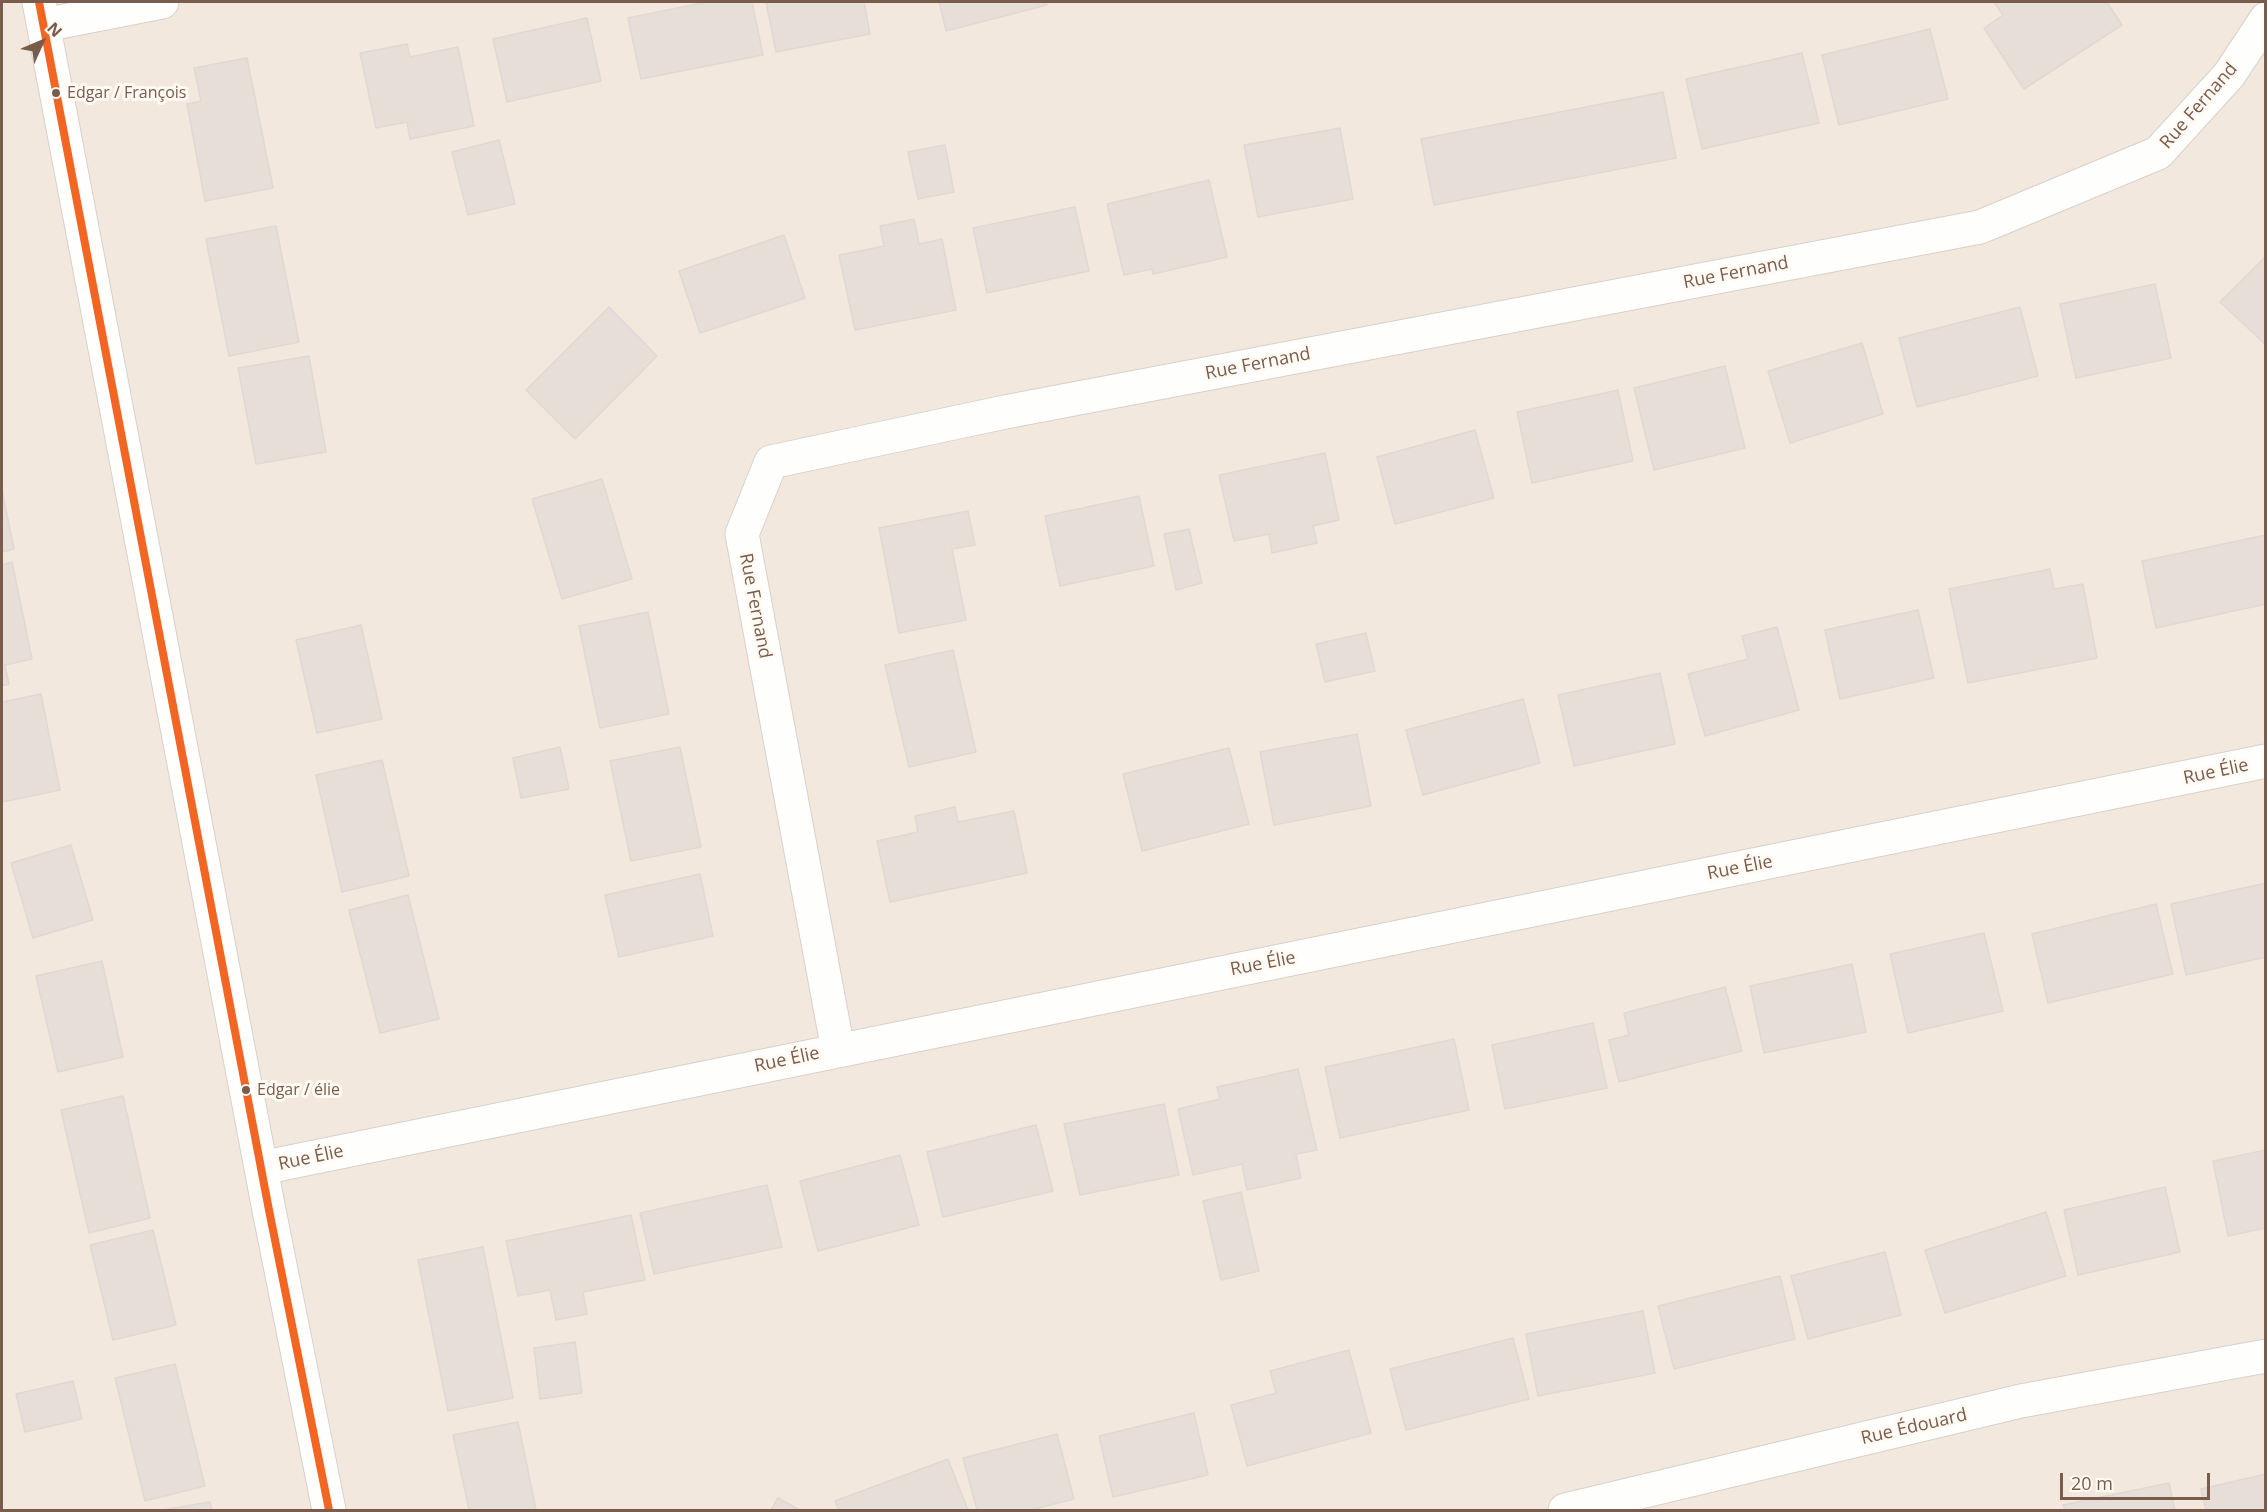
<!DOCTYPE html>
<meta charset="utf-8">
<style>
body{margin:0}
#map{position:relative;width:2267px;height:1512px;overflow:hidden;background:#f9f5f0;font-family:"Open Sans",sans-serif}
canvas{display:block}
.frame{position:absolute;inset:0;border:3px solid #7a5c4d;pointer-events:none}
.north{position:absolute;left:12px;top:12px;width:60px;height:60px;-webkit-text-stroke:4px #fffaf3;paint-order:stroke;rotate:46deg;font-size:16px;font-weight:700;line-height:24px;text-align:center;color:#7a5c4d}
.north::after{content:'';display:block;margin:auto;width:21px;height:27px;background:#7a5c4d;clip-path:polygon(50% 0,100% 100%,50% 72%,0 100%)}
.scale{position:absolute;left:2060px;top:1473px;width:150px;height:27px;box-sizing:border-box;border:3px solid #7a5c4d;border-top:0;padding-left:8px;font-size:18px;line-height:21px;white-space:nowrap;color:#7a5c4d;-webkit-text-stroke:4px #fffaf3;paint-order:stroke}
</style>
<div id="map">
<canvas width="2267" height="1512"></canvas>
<div class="frame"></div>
<div class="north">N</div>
<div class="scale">20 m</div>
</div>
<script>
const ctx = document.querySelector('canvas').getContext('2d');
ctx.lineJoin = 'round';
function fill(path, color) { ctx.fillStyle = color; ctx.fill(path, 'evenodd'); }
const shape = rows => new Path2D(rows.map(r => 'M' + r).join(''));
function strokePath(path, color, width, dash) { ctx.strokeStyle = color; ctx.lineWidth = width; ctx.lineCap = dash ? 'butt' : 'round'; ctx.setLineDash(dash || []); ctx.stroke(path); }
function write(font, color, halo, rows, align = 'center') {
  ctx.font = font + ' "Open Sans",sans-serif'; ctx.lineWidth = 6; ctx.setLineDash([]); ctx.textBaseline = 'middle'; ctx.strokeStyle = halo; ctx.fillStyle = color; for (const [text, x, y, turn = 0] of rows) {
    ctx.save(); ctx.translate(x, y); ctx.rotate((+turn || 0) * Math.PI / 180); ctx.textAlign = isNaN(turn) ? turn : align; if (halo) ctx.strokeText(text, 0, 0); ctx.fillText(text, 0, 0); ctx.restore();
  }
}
const residential = shape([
 [2,2,2265,2,2265,1510,2,1510]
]);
const building = shape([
 [707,2,752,2,763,55,641,79,628,18,707,2],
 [766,2,864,2,870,34,776,52,766,2],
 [939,2,1046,2,1047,5,946,31,939,2],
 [1994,2,2107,2,2122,25,2024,89,1984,28,2003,15,1994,2],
 [587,18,601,81,507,102,493,39,587,18],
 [1930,29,1948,99,1839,125,1822,55,1930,29],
 [407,44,410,57,458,47,474,126,410,139,407,122,376,128,360,53,407,44],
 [1802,53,1819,123,1702,149,1686,79,1802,53],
 [247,58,273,188,205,201,187,104,201,101,194,68,247,58],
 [1663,92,1676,158,1434,205,1421,139,1663,92],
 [1340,128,1353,199,1258,217,1244,145,1340,128],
 [499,140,515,204,468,215,452,152,499,140],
 [945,145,954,192,918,199,908,152,945,145],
 [1209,180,1227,257,1153,274,1152,269,1124,275,1107,204,1209,180],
 [1075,207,1089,271,987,293,973,228,1075,207],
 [914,219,919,244,942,239,956,310,855,330,839,255,884,246,880,226,914,219],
 [276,226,299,342,229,356,206,239,276,226],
 [784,235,805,298,700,333,679,271,784,235],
 [2266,256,2266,345,2220,302,2266,256],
 [2155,284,2171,358,2076,378,2060,304,2155,284],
 [609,307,657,356,575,439,526,390,609,307],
 [2020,307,2038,376,1917,407,1899,338,2020,307],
 [1862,343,1883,414,1790,443,1768,371,1862,343],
 [309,356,326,452,256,464,238,368,309,356],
 [1725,366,1745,448,1654,470,1634,388,1725,366],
 [1618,390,1633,461,1532,483,1517,412,1618,390],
 [1475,430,1494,498,1395,524,1377,457,1475,430],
 [1325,453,1339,520,1313,526,1317,543,1272,553,1269,534,1234,541,1219,475,1325,453],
 [602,479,632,579,562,599,532,499,602,479],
 [2,490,14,549,2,552,2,490],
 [1139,496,1154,566,1060,586,1045,516,1139,496],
 [968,511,975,545,952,549,966,620,899,633,879,528,968,511],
 [1189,529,1202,583,1176,590,1164,534,1189,529],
 [2266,535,2266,604,2156,628,2142,561,2266,535],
 [12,562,32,659,5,665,9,684,2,686,2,565,12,562],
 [2050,569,2054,589,2083,584,2097,658,1968,683,1949,589,2050,569],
 [1918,610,1934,678,1840,699,1825,630,1918,610],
 [648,612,669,714,600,728,579,626,648,612],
 [361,625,382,719,317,733,296,640,361,625],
 [1777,627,1799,710,1705,736,1688,674,1748,659,1742,636,1777,627],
 [1366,633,1375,671,1325,682,1316,644,1366,633],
 [953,650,976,752,909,767,885,665,953,650],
 [1660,673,1675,744,1574,766,1558,695,1660,673],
 [41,694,60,790,2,802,2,702,41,694],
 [1523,699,1540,763,1423,795,1406,730,1523,699],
 [1357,734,1371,806,1274,825,1260,752,1357,734],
 [560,747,569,789,521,798,513,758,560,747],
 [680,747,701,847,631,861,610,761,680,747],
 [1229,748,1249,824,1142,851,1123,774,1229,748],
 [382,760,409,876,342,892,316,775,382,760],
 [955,807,958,822,1014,811,1027,873,890,902,877,841,918,832,915,816,955,807],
 [71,845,93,920,33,938,11,863,71,845],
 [700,874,713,936,619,957,605,895,700,874],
 [2266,883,2266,957,2186,975,2171,904,2266,883],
 [408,895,439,1019,380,1033,349,910,408,895],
 [2156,904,2173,974,2048,1003,2032,934,2156,904],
 [1984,933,2003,1011,1908,1033,1890,954,1984,933],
 [102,961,123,1057,58,1072,36,976,102,961],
 [1852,964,1866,1032,1764,1053,1750,986,1852,964],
 [1725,987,1742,1051,1619,1082,1609,1040,1629,1035,1624,1013,1725,987],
 [1593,1023,1607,1088,1505,1109,1492,1045,1593,1023],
 [1454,1039,1469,1110,1340,1138,1325,1067,1454,1039],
 [1298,1069,1317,1150,1296,1154,1301,1178,1247,1190,1242,1164,1193,1175,1178,1109,1220,1099,1217,1087,1298,1069],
 [123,1096,150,1218,89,1233,61,1110,123,1096],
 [1164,1104,1179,1175,1080,1195,1064,1124,1164,1104],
 [1036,1125,1053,1191,943,1217,927,1152,1036,1125],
 [2266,1150,2266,1228,2228,1236,2213,1161,2266,1150],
 [900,1155,919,1225,818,1251,800,1181,900,1155],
 [767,1185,782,1247,654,1274,640,1213,767,1185],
 [2165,1187,2180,1252,2078,1275,2064,1210,2165,1187],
 [1241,1192,1259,1271,1221,1280,1203,1201,1241,1192],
 [2046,1212,2066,1276,1945,1313,1925,1250,2046,1212],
 [631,1215,645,1280,583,1292,587,1314,556,1320,550,1290,518,1296,506,1241,631,1215],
 [153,1230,176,1325,113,1340,90,1245,153,1230],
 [483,1247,513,1398,448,1411,418,1260,483,1247],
 [1885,1252,1901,1315,1808,1339,1791,1276,1885,1252],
 [1780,1276,1795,1339,1674,1369,1658,1306,1780,1276],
 [1643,1311,1655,1373,1538,1396,1526,1334,1643,1311],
 [1513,1338,1529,1399,1406,1430,1390,1369,1513,1338],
 [575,1342,582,1393,540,1399,534,1348,575,1342],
 [1349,1350,1371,1433,1247,1466,1231,1405,1276,1393,1270,1371,1349,1350],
 [175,1364,205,1486,145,1501,115,1378,175,1364],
 [73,1381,82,1419,25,1432,16,1394,73,1381],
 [1194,1413,1208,1475,1113,1497,1099,1436,1194,1413],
 [518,1422,536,1510,469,1510,453,1435,518,1422],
 [1057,1434,1074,1499,1031,1510,977,1510,963,1458,1057,1434],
 [948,1459,968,1510,839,1510,835,1501,948,1459],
 [2266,1474,2266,1510,2206,1510,2201,1489,2266,1474],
 [2169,1483,2175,1510,2065,1510,2063,1505,2169,1483],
 [778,1498,800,1510,771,1510,778,1498],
 [210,1502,212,1510,162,1510,210,1502]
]);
const street = shape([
 [39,2,269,1210,329,1510],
 [44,25,162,2],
 [838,1050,742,534,771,462,1005,412,1980,227,2158,153,2229,75,2266,19],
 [261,1168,2266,761],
 [1565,1510,2021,1401,2266,1356]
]);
const bus1 = shape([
 [39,2,269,1210,329,1510]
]);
const markers = [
 [56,93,5,"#7a5c4d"],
 [246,1090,5,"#7a5c4d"]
];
const busNames = [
 ["Edgar / François",67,93],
 ["Edgar / élie",257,1090]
];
const streetNames = [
 ["Rue Fernand",2199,106,-49],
 ["Rue Fernand",1736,273,-11],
 ["Rue Fernand",1258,364,-11],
 ["Rue Fernand",755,606,79],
 ["Rue Élie",2216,772,-12],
 ["Rue Élie",1740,868,-11],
 ["Rue Élie",1263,964,-11],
 ["Rue Élie",787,1060,-12],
 ["Rue Élie",311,1158,-12],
 ["Rue Édouard",1914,1427,-13]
];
fill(residential, '#f2e8de');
fill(building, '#e6ded7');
strokePath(building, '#e2d8d2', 1.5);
strokePath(street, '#d7d1cb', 35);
strokePath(street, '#fefefd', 33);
strokePath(bus1, '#f26522', 8);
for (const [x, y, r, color] of markers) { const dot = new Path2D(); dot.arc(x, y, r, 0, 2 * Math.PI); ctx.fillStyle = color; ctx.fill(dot); strokePath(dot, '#fffaf3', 2); }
write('16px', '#7a5c4d', '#fffaf3', busNames, 'left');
write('18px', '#7a5c4d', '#fffaf3', streetNames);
</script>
